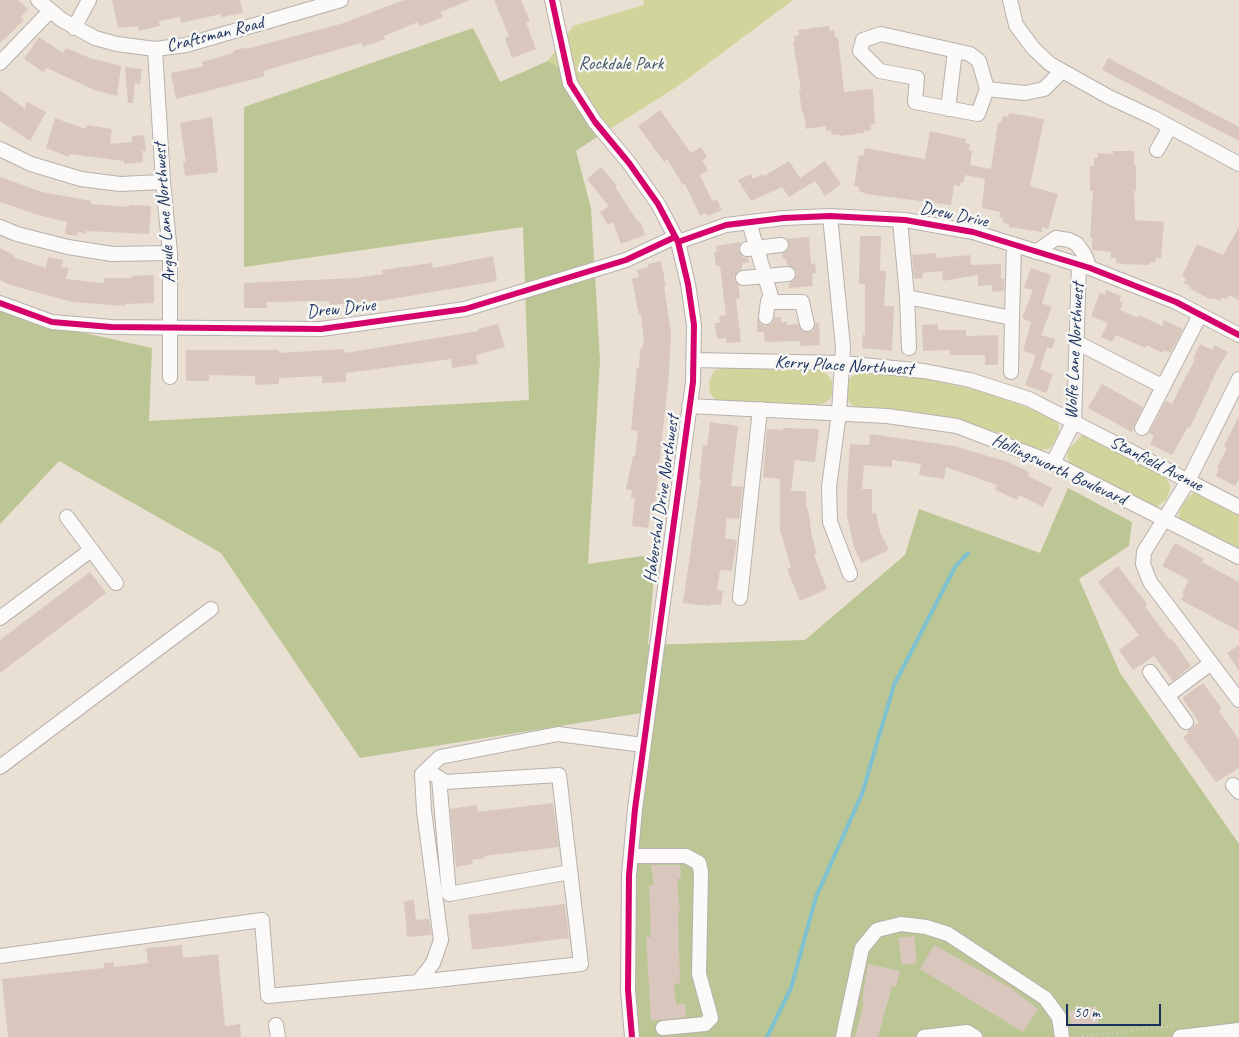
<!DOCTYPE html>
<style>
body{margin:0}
#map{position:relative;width:1239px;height:1037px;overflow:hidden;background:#eadfd3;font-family:Caveat,sans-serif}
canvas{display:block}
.scale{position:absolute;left:1066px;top:1004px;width:95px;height:22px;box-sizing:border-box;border:2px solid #1b2f5e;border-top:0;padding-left:6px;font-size:15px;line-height:18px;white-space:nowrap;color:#1b2f5e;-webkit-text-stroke:4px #f6f6f2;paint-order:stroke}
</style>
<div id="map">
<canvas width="1239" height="1037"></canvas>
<div class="scale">50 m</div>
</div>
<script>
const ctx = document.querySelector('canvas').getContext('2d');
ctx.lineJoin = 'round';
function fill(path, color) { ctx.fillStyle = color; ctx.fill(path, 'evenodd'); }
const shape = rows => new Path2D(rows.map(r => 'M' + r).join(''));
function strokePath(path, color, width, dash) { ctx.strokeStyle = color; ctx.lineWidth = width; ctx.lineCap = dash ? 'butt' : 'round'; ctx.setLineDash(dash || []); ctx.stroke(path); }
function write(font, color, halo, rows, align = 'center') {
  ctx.font = font + ' Caveat,sans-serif'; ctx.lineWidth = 5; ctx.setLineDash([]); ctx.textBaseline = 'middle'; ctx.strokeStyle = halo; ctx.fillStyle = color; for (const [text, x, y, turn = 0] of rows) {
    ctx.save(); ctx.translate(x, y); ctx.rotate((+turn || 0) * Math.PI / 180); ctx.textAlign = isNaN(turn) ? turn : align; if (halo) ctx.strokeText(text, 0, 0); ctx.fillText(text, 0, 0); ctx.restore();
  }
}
const green = shape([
 [643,0,793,0,675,88,600,135,566,72,548,61,573,26,644,5],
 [726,366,820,370,827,374,832,381,832,396,828,401,815,407,717,402,710,393,709,382,714,371],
 [859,372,912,376,990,393,1054,418,1058,422,1059,433,1052,446,1048,449,1037,450,1000,433,964,422,904,411,855,407,849,402,846,392,850,378],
 [1082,435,1086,435,1164,475,1170,485,1170,491,1166,500,1155,508,1073,468,1067,457,1068,450],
 [1193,493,1202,494,1239,513,1239,553,1179,520,1180,506]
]);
const forest = shape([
 [473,28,500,82,548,61,566,72,600,135,576,151,591,208,600,360,588,564,656,554,648,645,805,640,905,555,919,509,1040,553,1068,488,1132,522,1129,546,1079,579,1120,673,1239,844,1239,1037,636,1037,627,962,641,713,360,758,221,553,59,461,0,524,0,306,48,325,152,348,149,421,529,400,523,227,244,267,244,107]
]);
const stream = shape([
 [767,1037,791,988,816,897,862,794,894,685,955,567,968,553]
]);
const building = shape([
 [0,0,18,0,28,9,21,17,24,20,0,43],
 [112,0,240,0,243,13,221,17,221,14,181,23,180,17,159,21,160,26,139,31,137,26,118,28],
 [404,0,470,0,441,12,443,17,420,26,418,22,384,36,385,39,363,47,361,43,263,71,265,76,262,77,176,99,171,73,200,67,203,66,202,62,233,53,233,51,245,47,246,49,344,23],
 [494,0,521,0,530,21,526,22,536,49,512,58,505,38,509,36],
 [829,26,830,31,834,30,835,37,838,37,844,92,873,89,875,124,870,125,871,130,864,131,864,133,840,136,839,134,832,135,831,130,826,131,826,126,806,129,804,113,802,113,799,90,801,90,793,42,795,42,794,36,799,35,798,30],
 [39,37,63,53,66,48,90,58,121,66,117,96,94,90,47,68,43,72,24,59],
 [1108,58,1239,127,1239,141,1102,70],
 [125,67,142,69,140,84,135,83,133,103,128,103],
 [0,90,25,109,26,101,46,112,30,141,0,121],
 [660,110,691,153,701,147,707,157,702,160,708,170,700,175,712,201,717,199,722,210,708,216,706,213,700,216,685,184,683,185,667,159,664,162,638,126],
 [1009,113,1044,119,1030,186,1058,194,1048,229,1042,227,1042,232,1009,227,1009,224,1003,223,1003,218,999,218,1000,212,982,208,985,179,965,175,964,182,961,182,960,186,954,185,951,205,866,194,859,191,859,187,854,186,859,155,863,156,865,148,925,159,930,131,966,139,965,143,970,144,969,150,972,151,970,165,991,169,998,123,1001,123,1003,116,1008,117],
 [212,117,218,172,185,176,183,163,186,163,180,123],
 [55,118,86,129,87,125,112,129,110,144,132,142,132,136,144,135,146,151,142,151,143,162,124,164,124,161,70,154,69,157,46,148],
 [1113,151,1134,151,1134,165,1136,165,1136,191,1134,191,1135,220,1164,222,1161,258,1156,258,1155,263,1150,262,1149,265,1123,264,1116,263,1116,258,1111,258,1111,252,1092,250,1092,238,1090,238,1093,191,1090,191,1090,166,1094,166,1094,158,1098,158,1098,153,1113,154],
 [789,161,800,178,825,161,841,184,825,196,815,181,789,197,782,187,751,201,738,180,751,174,753,179,763,174,764,176],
 [601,167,617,186,615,187,638,222,640,221,645,235,621,244,613,222,608,225,600,212,609,206,587,179],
 [0,177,42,192,91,201,91,204,129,207,129,205,151,206,149,234,86,231,86,234,78,232,77,236,65,234,67,222,38,215,0,202],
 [1239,227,1239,300,1229,295,1226,300,1222,297,1220,301,1213,298,1212,300,1189,288,1190,286,1184,283,1186,278,1182,276,1197,244,1223,255],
 [860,236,881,236,880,271,886,271,884,306,894,306,892,351,862,348,863,334,865,335,865,284,859,284],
 [809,237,811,264,815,263,816,273,812,274,813,286,789,288,789,283,793,281,797,274,795,269,787,265,786,259,783,259,782,254,789,248,787,239],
 [741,242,738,250,743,257,748,258,749,262,742,263,742,269,738,271,734,278,738,285,740,298,736,299,741,342,726,343,726,338,717,339,715,323,720,323,719,316,726,315,720,266,716,266,714,253,717,252,716,246],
 [0,248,14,255,13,257,46,268,48,257,63,260,61,267,69,268,66,279,104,283,104,278,132,278,132,276,154,275,154,303,125,304,125,306,72,302,10,285,0,280],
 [936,253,936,258,970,255,971,265,1001,264,1001,279,1004,279,1004,291,992,292,992,285,978,286,978,275,943,281,942,271,922,273,923,278,914,279,912,255],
 [493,256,497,281,386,300,330,305,329,301,267,302,267,308,244,308,244,283,356,278,383,274,382,270,432,263,433,268],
 [661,261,666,286,664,286,671,333,669,373,654,514,650,513,648,528,632,526,635,498,631,498,632,490,626,489,633,456,635,456,638,431,631,430,637,368,639,368,640,349,642,349,644,341,641,314,639,315,632,279,639,277,637,270,649,267,648,264],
 [1031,268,1051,275,1042,303,1052,307,1041,335,1055,339,1052,349,1047,347,1040,369,1053,374,1046,393,1025,385,1036,355,1023,351,1031,322,1022,318,1033,290,1024,288],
 [1106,290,1121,296,1119,301,1123,302,1120,310,1138,318,1139,315,1162,326,1164,320,1183,329,1170,353,1164,350,1163,353,1146,345,1145,348,1116,335,1112,342,1101,337,1108,323,1091,316,1100,293,1105,295],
 [757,317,760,324,765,326,773,323,775,317,781,317,781,322,787,322,787,325,798,324,805,332,813,331,816,323,819,323,820,345,800,346,800,341,765,342,764,332,757,332],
 [498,324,505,347,476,355,478,364,452,368,451,359,346,373,346,382,322,383,322,376,279,378,279,384,255,385,255,376,209,375,209,381,186,381,186,350,279,350,279,353,344,349,345,353,479,331,478,329],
 [938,324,938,330,966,330,966,336,998,335,998,365,985,365,985,355,950,355,950,350,923,351,922,325],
 [1200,344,1212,350,1215,345,1228,352,1217,370,1190,428,1188,427,1172,455,1150,444,1154,436,1149,433,1166,401,1172,404,1195,359,1193,358],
 [1102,384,1143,407,1132,432,1088,408],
 [1239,416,1239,479,1235,486,1216,476,1219,469,1217,468,1227,448,1224,446],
 [710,422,738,426,731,486,743,487,739,519,727,518,725,538,737,540,732,571,720,570,717,590,723,591,721,605,711,604,710,606,683,603,701,479,699,479,703,445,707,446],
 [783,428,819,429,815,462,795,460,791,491,806,491,806,508,808,508,812,537,817,554,814,555,827,589,800,601,787,569,791,568,780,530,780,479,763,477,767,429,783,430],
 [870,434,954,446,1008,462,1029,472,1028,476,1052,488,1043,507,1019,495,1017,500,995,490,997,485,946,467,944,479,919,475,921,464,892,460,892,467,864,465,862,489,872,489,872,514,876,513,880,532,889,550,861,563,854,547,847,516,847,492,850,444,869,445],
 [1175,543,1204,559,1202,562,1239,582,1239,631,1181,600,1184,595,1182,593,1189,580,1162,566],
 [1118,566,1147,604,1145,606,1152,616,1170,640,1172,639,1191,666,1173,681,1154,656,1133,670,1119,650,1139,635,1098,582],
 [90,572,106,593,0,673,0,640],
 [1239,645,1239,671,1227,653],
 [1203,683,1222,709,1219,711,1239,740,1239,768,1216,782,1183,737,1189,733,1187,731,1199,722,1182,698],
 [553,803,559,847,484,856,485,858,472,860,473,864,456,867,450,809,477,805,478,812],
 [651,865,680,865,681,874,680,879,677,879,680,913,678,913,680,983,674,984,676,1005,685,1004,686,1017,651,1021,646,937,651,937,649,886,654,885],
 [414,900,416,920,429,919,432,935,407,937,404,901],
 [565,904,569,938,472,950,468,915],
 [914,936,917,963,902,965,898,938],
 [182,945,183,958,218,954,225,1026,240,1024,241,1037,8,1037,2,979,104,968,104,963,113,962,114,967,148,963,146,948],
 [934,945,1011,988,1038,1009,1023,1032,920,969],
 [868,964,900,971,896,987,892,986,878,1037,855,1037,864,1002,862,1002],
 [1096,1006,1099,1023,1072,1027,1069,1011]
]);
const path = shape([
 [1077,1037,1173,1026]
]);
const minor = shape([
 [38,0,62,20,95,38,117,44,155,49,186,45,341,0],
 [552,0,570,83,595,122,629,163,658,204,678,242,688,284,694,325,693,382,635,809,629,875,628,990,632,1037],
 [1010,0,1016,25,1033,48,1050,64,1109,97,1154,118,1239,164],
 [74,28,89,0],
 [155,49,163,182,170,253,170,377],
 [0,63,50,11],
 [987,89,978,114,915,102,917,78,880,71,860,51,863,40,881,34,970,54,979,61,987,89,1025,93,1044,89,1062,71],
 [948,109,955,51],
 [0,149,31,164,81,179,120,184,163,182],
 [1157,150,1170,127],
 [830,216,843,347,839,413,829,487,830,522,850,574],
 [900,220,907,297,1012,318,1014,245],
 [749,222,772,300,775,302,802,302,807,324],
 [0,227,17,234,68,247,112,254,170,253],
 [678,242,726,225,784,218,830,216,905,220,973,232,1090,268,1176,302,1239,335],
 [747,249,781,245],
 [1036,252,1056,238,1069,240,1077,244,1084,254,1090,268],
 [743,278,788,274],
 [907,297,909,348],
 [0,303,52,322,111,327,321,329,465,309,626,260,675,237],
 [766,317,768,301,771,297],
 [1076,342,1158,384,1165,383,1200,315],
 [695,360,842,363,924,371,970,380,1029,399,1239,507],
 [1011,372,1012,318],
 [1239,379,1188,481,1144,552,1143,564,1150,582,1239,700],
 [689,406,887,416,957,426,1053,463,1239,557],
 [1142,428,1165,383],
 [1053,463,1074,421,1079,265],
 [67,517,116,583],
 [740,598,760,409],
 [0,618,91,550],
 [1150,672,1186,722],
 [1167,696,1211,663],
 [0,767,211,609],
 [439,778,449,894,570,872],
 [1233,785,1239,792],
 [631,856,686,856,699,863,701,872,699,974,711,1018,705,1024,663,1028],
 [0,956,262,920,268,996,418,982,433,963,441,940,424,811,422,774,440,757,558,734,643,745],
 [418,982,581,964,559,775,445,782,427,770],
 [276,1025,278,1037],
 [843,1037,862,948,877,930,901,924,926,927,948,934,1045,998,1059,1017,1062,1037],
 [924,1037,967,1032,975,1037],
 [1180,1037,1239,1030]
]);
const cycleway = shape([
 [552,0,570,83,595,122,629,163,658,204,678,242,688,284,694,325,693,382,635,809,629,875,628,990,632,1037],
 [678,242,726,225,784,218,830,216,905,220,973,232,1090,268,1176,302,1239,335],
 [0,303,52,322,111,327,321,329,465,309,626,260,675,237]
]);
const streetNames = [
 ["Craftsman Road",215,35,-14],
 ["Argule Lane Northwest",165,213,-94],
 ["Drew Drive",954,215,12],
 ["Drew Drive",341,309,-6],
 ["Wolfe Lane Northwest",1075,351,-87],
 ["Kerry Place Northwest",844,366,3],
 ["Stanfield Avenue",1156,464,27],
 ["Hollingsworth Boulevard",1059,470,25],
 ["Habershal Drive Northwest",662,499,-82]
];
const parkNames = [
 ["Rockdale Park",621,64]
];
fill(green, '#d2d59b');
fill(forest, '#bcc594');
strokePath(stream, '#7ec1d0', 4);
fill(building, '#d9c7be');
strokePath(minor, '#b6b1ae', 16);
strokePath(path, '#d5d3d2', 2.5, [1, 4]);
strokePath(minor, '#fcfaf8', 14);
strokePath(cycleway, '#d6006c', 6);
write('18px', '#1b2f5e', '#f6f6f2', streetNames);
write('18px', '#445662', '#f6f6f2', parkNames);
</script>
